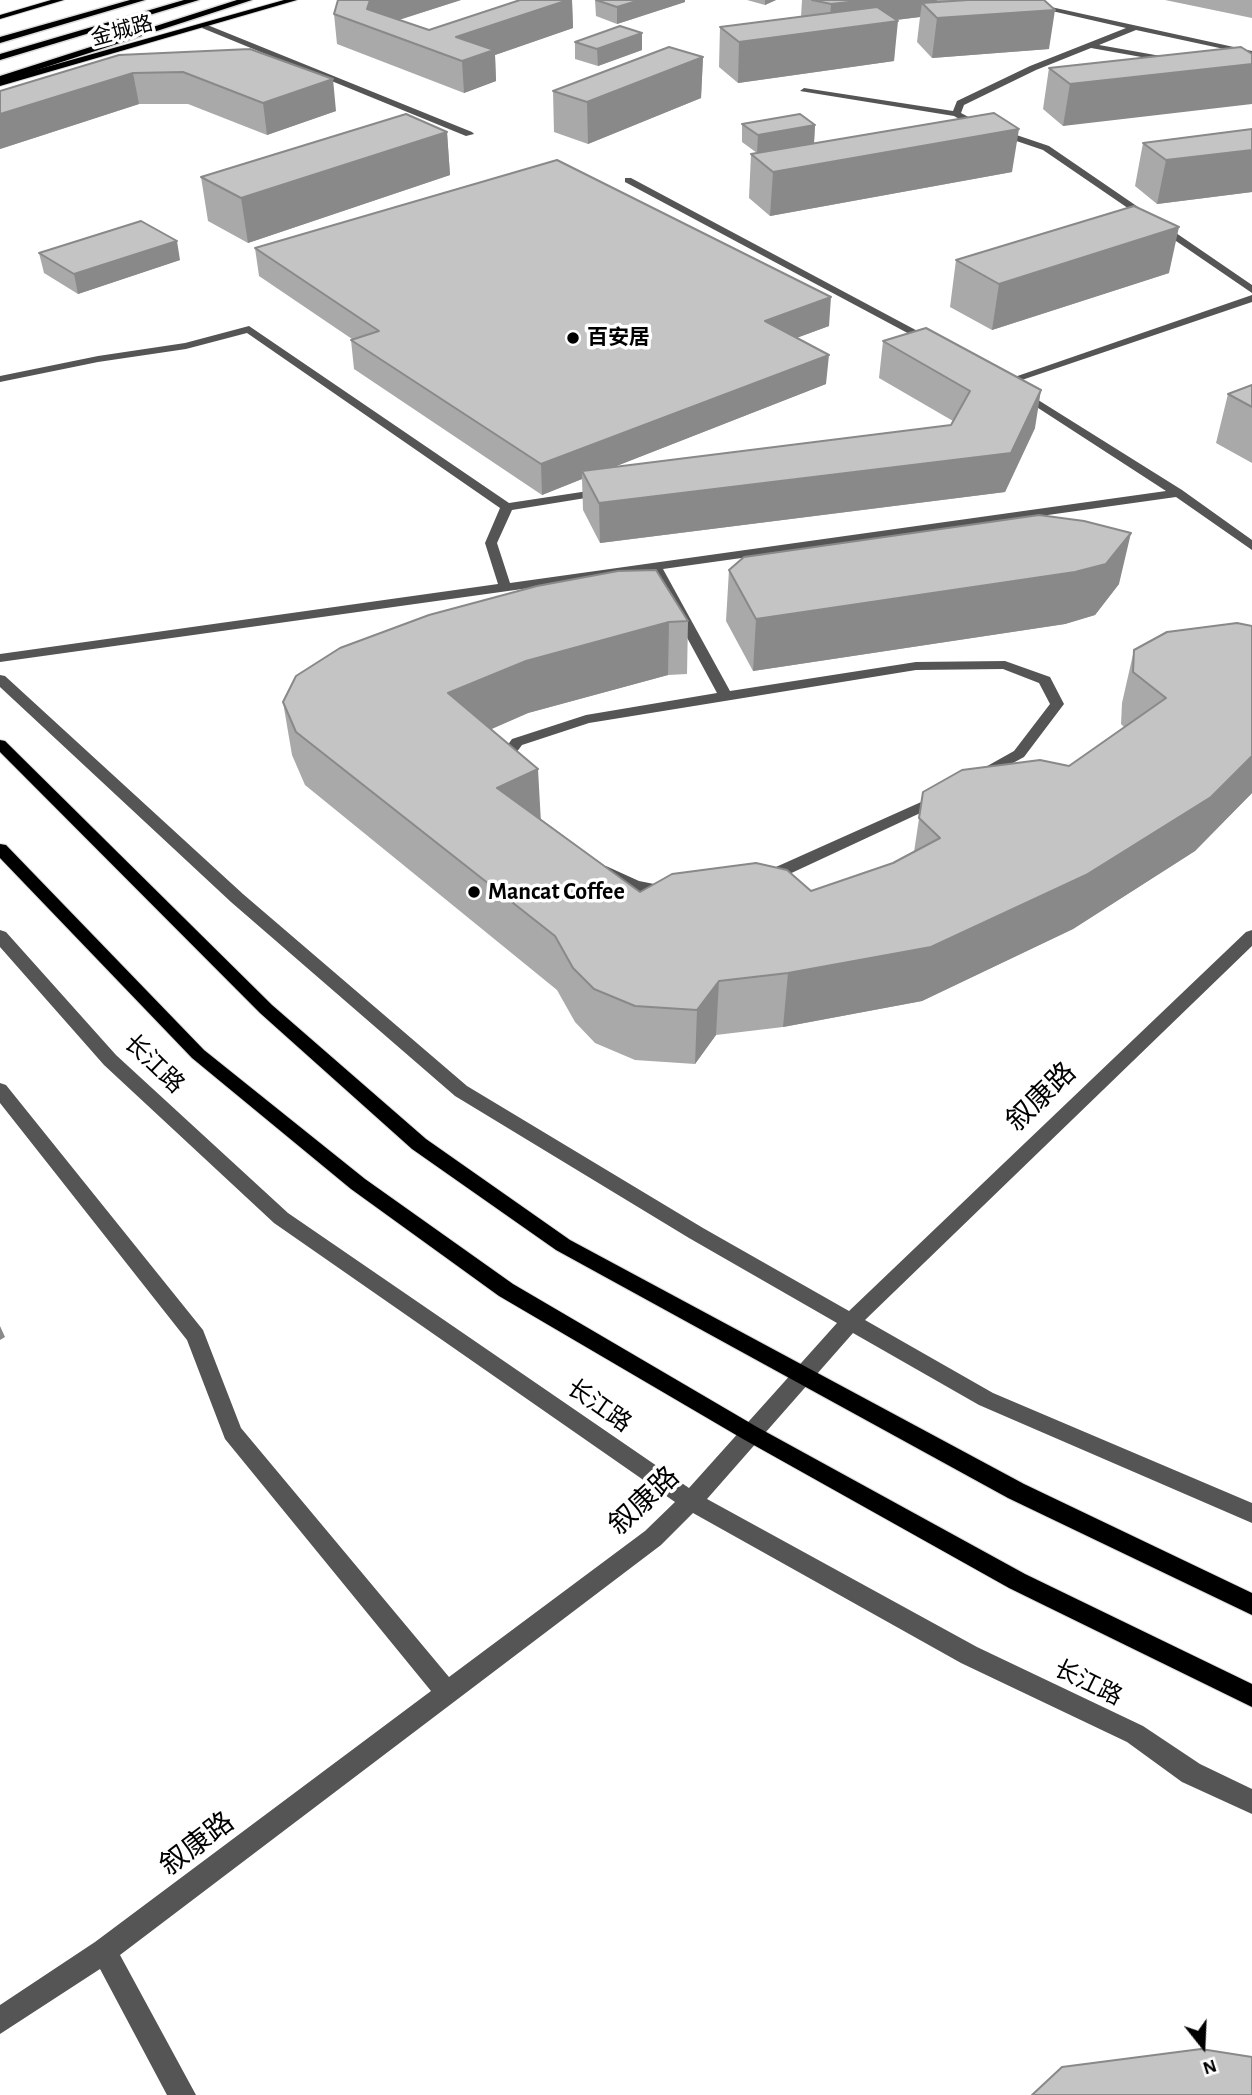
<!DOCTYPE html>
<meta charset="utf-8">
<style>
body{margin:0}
#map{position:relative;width:1252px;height:2095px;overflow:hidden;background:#fff;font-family:"Alegreya Sans",sans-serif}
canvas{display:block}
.north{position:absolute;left:1168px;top:2011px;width:70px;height:70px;-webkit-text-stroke:5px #fff;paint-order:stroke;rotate:162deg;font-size:19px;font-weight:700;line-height:28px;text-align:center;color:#000}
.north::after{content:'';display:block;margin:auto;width:24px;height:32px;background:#000;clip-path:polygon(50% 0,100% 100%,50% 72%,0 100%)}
</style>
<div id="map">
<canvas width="1252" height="2095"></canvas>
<div class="north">N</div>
</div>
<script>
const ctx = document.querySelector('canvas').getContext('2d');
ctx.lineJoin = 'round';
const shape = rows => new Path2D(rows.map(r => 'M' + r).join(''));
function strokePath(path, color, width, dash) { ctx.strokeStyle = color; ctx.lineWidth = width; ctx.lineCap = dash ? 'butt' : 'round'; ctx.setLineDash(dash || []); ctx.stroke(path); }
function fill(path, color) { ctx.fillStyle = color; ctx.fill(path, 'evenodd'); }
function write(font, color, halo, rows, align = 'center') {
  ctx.font = font + ' "Alegreya Sans","Noto Sans SC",sans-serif'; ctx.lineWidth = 7; ctx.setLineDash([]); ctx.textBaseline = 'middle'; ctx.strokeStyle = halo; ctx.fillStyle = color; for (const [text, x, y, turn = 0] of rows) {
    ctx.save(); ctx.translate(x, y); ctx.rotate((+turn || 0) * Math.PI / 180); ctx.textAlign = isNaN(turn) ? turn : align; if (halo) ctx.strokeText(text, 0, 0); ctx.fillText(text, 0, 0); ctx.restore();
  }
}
const minor = shape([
 [1004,0,1019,0,1252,51,1252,55,1136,30,1099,45,1172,58,1175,63,1091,48,1036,70,964,105,961,113,978,122,1049,146,1252,285,1252,293,1043,150,972,126,954,116,800,91,804,88,953,111,957,101,1030,66,1126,28,1004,0],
 [205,24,472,132,474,134,466,136,202,28,205,24],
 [625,178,631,178,940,343,930,345,625,182,625,178],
 [1252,295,1252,302,1010,384,1000,382,1252,295],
 [249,326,509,503,608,488,610,491,604,495,512,510,497,543,510,583,1166,491,1015,393,1015,389,1019,388,1182,490,1252,540,1252,550,1176,497,663,569,730,691,916,662,1005,661,1050,677,1064,704,1024,757,978,782,970,777,973,774,1014,751,1050,704,1039,683,1003,669,916,670,589,723,522,745,510,761,509,768,499,768,496,761,512,739,586,715,717,693,651,571,0,662,0,654,498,584,485,543,500,508,247,333,186,349,98,362,0,382,0,376,98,356,185,343,249,326],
 [0,675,5,676,243,894,467,1086,703,1228,849,1311,1246,932,1252,930,1252,946,865,1320,993,1393,1252,1503,1252,1523,979,1405,853,1333,707,1499,977,1647,1143,1726,1200,1764,1252,1789,1252,1814,1182,1782,1127,1742,961,1663,693,1513,661,1545,120,1955,196,2095,167,2095,100,1969,0,2034,0,2005,95,1942,431,1691,225,1439,187,1340,0,1103,0,1083,6,1085,203,1330,241,1428,449,1677,645,1531,675,1502,274,1223,104,1065,0,947,0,930,6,932,116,1055,288,1213,689,1488,837,1323,689,1238,455,1096,231,902,0,687,0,675],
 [939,794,944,796,947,799,944,802,770,883,764,884,756,879,758,875,939,794],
 [606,866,639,881,674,888,676,892,668,897,629,889,600,875,598,871,606,866]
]);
const major = shape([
 [51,0,64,0,0,19,0,15,51,0],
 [284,0,297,0,0,86,0,80,284,0],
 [0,740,5,741,272,1005,426,1139,570,1240,1024,1484,1252,1593,1252,1615,1008,1498,556,1250,412,1149,260,1013,0,752,0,740],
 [0,844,6,845,204,1050,365,1179,513,1284,757,1427,1025,1574,1252,1684,1252,1707,1009,1588,743,1439,499,1296,351,1189,192,1058,0,858,0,844]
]);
const highway = shape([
 [130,0,145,0,0,43,0,37,130,0],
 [184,0,199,0,0,60,0,54,184,0],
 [237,0,252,0,0,82,0,76,237,0]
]);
const wall = shape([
 [338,0,461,0,399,20,429,30,520,0,572,0,573,28,495,55,496,81,464,93,337,44,334,14],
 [595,0,685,2,617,24,596,16],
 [747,0,776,0,765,5],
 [802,0,960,0,1049,49,932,58,917,42,920,17,896,20,894,61,738,83,719,67,720,27,801,17],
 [1165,0,1252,0,1252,18],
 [575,42,642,50,598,66,575,59],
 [1252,54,1063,126,1043,109,1049,68],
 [119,55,336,111,267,135,188,104,139,104,0,149,0,91],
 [703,57,701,98,588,144,554,132,553,91],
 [742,124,815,125,814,143,757,153,742,142],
 [1252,129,1252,192,1157,204,1135,186,1143,143],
 [447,132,450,175,248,243,208,221,201,177],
 [751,154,1012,172,770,216,749,198],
 [255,248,829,326,796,338,826,384,611,468,951,425,953,421,879,378,883,341,1035,428,1005,492,600,543,583,510,582,479,542,495,354,369,351,340,352,339,259,276],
 [39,253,180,260,78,294,44,273],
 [956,260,1169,273,992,330,950,307],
 [1252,385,1252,463,1216,443,1228,394],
 [729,570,1119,584,1095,615,1065,624,753,671,726,621],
 [429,615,688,621,687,674,668,675,528,713,491,729,541,819,640,892,811,891,893,863,914,852,923,792,1069,766,1124,727,1121,724,1122,703,1134,650,1252,626,1252,793,1195,851,1073,929,922,1001,783,1027,716,1035,695,1064,635,1060,595,1043,575,1022,557,990,305,785,292,755,283,702]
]);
const shadedWall = shape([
 [370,0,461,0,373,28,367,9],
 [568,0,572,0,573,28,495,55,496,81,464,93,462,61,456,37],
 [640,0,685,0,685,2,617,24,617,7],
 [765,0,776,0,765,5],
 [867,0,937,0,936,11,922,3,920,17,829,28,831,4],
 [1055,10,1049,49,932,58,937,18],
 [898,21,894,61,738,83,739,42],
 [642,33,642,50,598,66,597,49],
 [703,57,701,98,588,144,587,102],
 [1252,64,1252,104,1063,126,1070,84],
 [133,73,139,104,0,149,0,114],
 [333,79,336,111,267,135,263,103],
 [815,125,814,143,757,153,758,135],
 [1019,129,1012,172,770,216,773,172],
 [447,132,450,175,248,243,241,198],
 [1252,150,1252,192,1157,204,1166,160],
 [1179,227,1169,273,992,330,999,284],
 [177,241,180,260,78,294,74,274],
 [831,297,829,326,764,350,765,321],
 [829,355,826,384,586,478,582,471,582,479,542,495,541,464],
 [1041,390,1035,428,1005,492,600,543,599,503,1011,453],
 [1131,533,1119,584,1095,615,1065,624,753,671,756,619],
 [669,622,668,675,528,713,453,746,448,693,526,661],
 [1252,756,1252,793,1195,851,1073,929,922,1001,783,1027,788,973],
 [538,769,541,823,497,788],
 [719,981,716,1035,695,1064,697,1010],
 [0,1326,5,1337,0,1340]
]);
const building = shape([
 [338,0,370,0,367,9,429,30,520,0,568,0,456,37,494,50,462,61,334,14,338,0],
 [596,0,640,0,617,7,596,0],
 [812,0,867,0,831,4,812,0],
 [968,0,1044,0,1055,10,937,18,922,3,968,0],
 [877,7,898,21,739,42,720,27,877,7],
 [620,26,642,33,597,49,575,42,620,26],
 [669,47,703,57,587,102,553,91,669,47],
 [1241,47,1252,54,1252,64,1070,84,1049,68,1241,47],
 [250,49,333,79,263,103,183,72,133,73,0,114,0,91,119,55,250,49],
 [994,113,1019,129,773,172,751,154,994,113],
 [406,114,447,132,241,198,201,177,406,114],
 [800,114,815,125,758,135,742,124,800,114],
 [1252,129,1252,150,1166,160,1143,143,1252,129],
 [557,160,831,297,765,321,829,355,541,464,351,340,379,331,255,248,557,160],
 [1134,206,1179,227,999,284,956,260,1134,206],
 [141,221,177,241,74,274,39,253,141,221],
 [926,328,1041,390,1011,453,599,503,582,471,951,425,970,391,883,341,926,328],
 [1252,385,1252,407,1228,394,1252,385],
 [1039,515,1084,521,1131,533,1106,564,1075,572,756,619,729,570,744,557,1039,515],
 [656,570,688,621,669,622,526,661,448,693,538,769,497,788,640,892,672,874,756,863,787,870,811,891,893,863,940,838,919,818,923,792,962,770,1040,760,1069,766,1166,698,1133,672,1134,650,1167,632,1237,623,1252,626,1252,756,1211,797,1086,875,931,947,788,973,719,981,697,1010,635,1006,594,989,573,968,555,936,296,732,283,702,296,676,340,648,429,615,537,586,618,571,656,570],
 [1201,2049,1252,2057,1252,2095,1032,2095,1062,2067,1201,2049]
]);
const markers = [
 [573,338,7,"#000"],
 [474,892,7,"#000"]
];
const farStreetnames = [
 ["金城路",122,31,-15]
];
const farPoinames = [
 ["百安居",587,338]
];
const poiNames = [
 ["Mancat Coffee",488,892]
];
const streetNames = [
 ["长江路",154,1064,44],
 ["长江路",599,1406,35],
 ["长江路",1088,1683,26]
];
const nearStreetnames = [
 ["叙康路",1041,1097,-44],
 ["叙康路",644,1501,-43],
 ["叙康路",197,1844,-37]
];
strokePath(major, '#dbdbdb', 2);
strokePath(highway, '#dbdbdb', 3);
fill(minor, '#555');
fill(major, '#000');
fill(highway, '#000');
fill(wall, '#a9a9a9');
fill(shadedWall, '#898989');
fill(building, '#c4c4c4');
strokePath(building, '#898989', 2);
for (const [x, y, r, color] of markers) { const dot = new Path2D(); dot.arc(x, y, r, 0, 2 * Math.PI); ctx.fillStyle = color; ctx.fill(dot); strokePath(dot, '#fff', 2.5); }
write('21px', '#000', '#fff', farStreetnames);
write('bold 21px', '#000', '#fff', farPoinames, 'left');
write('bold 24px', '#000', '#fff', poiNames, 'left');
write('24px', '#000', '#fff', streetNames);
write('28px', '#000', '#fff', nearStreetnames);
</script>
